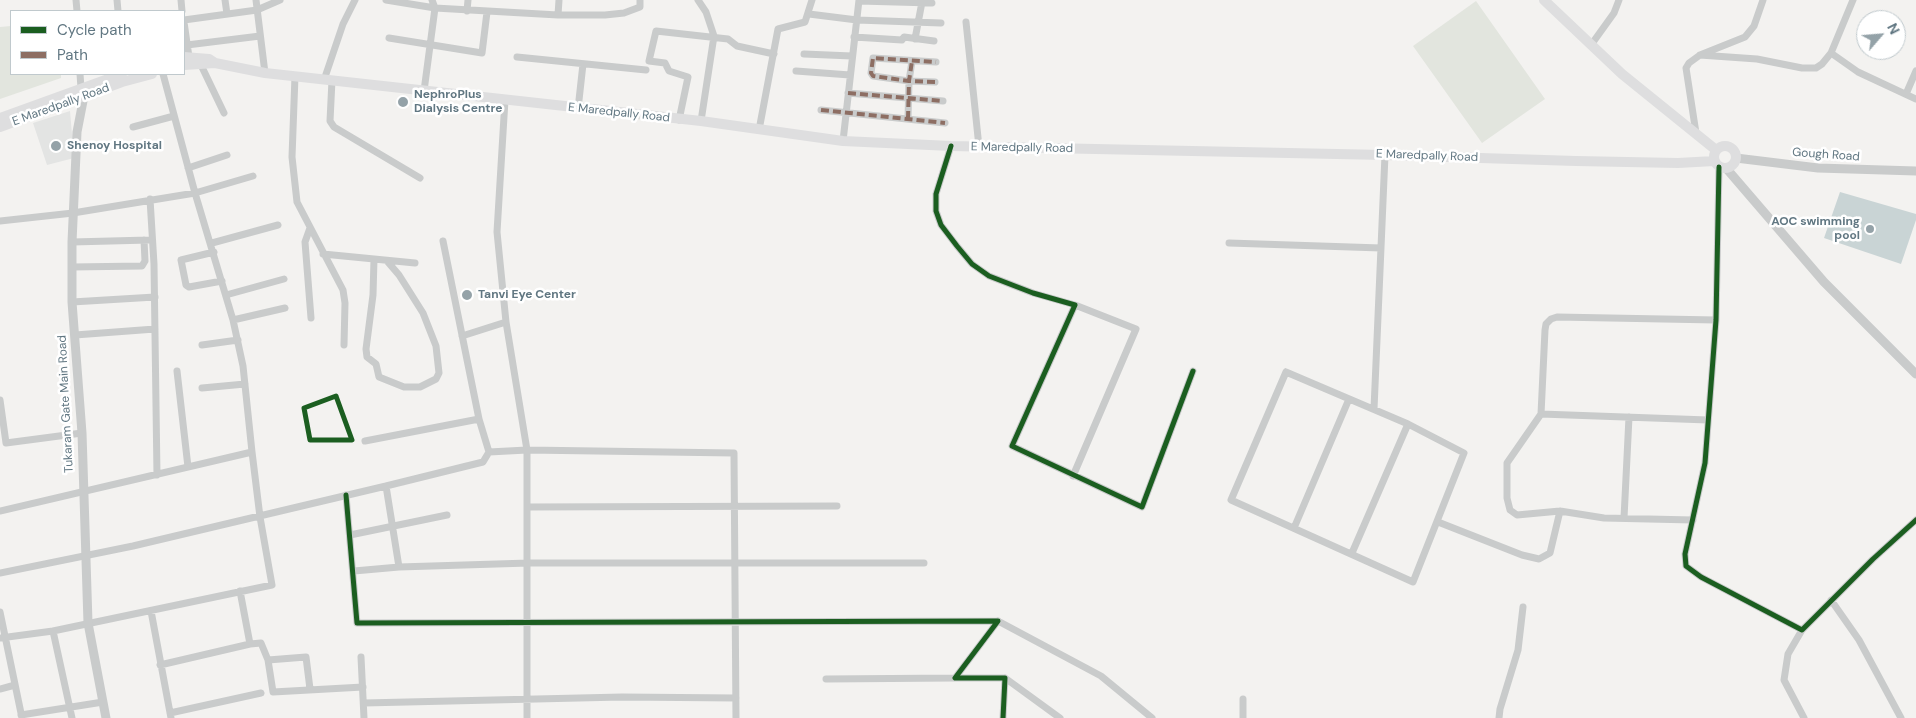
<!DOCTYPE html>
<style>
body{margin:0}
#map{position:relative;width:1916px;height:718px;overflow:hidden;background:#f3f2f0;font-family:"DM Sans",sans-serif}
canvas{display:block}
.legend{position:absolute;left:10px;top:10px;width:175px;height:65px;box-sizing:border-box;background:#fff;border:1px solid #c0c9cd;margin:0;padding:6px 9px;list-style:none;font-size:15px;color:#617782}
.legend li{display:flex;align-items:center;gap:10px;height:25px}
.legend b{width:25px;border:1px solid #c0c9cd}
.north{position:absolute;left:1856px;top:10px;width:50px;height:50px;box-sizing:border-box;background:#fff;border:1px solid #c0c9cd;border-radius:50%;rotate:63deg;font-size:14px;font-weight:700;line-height:20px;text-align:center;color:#617782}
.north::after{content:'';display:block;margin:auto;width:18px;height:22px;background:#94a2a8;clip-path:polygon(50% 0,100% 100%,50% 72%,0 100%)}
</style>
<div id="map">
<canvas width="1916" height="718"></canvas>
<ul class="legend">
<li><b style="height:6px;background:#1b5e20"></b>Cycle path</li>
<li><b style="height:6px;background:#8d6e63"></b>Path</li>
</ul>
<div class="north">N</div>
</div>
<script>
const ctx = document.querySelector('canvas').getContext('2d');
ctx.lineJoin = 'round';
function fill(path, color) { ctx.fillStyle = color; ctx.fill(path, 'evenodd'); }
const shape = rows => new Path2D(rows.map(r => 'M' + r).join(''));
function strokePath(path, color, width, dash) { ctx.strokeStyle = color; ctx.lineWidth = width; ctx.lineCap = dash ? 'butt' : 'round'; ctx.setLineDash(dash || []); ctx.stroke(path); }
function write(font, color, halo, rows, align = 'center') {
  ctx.font = font + ' "DM Sans",sans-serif'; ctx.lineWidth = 5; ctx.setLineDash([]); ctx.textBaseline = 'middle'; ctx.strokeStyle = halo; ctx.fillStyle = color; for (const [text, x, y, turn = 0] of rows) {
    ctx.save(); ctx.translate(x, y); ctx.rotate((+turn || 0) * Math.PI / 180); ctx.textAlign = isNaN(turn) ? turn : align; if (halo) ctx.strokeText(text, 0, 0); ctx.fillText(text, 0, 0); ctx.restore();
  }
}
const built = shape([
 [70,111,74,158,47,165,33,123]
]);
const green = shape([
 [1476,1,1545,99,1482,143,1413,46],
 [11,26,11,74,61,74,61,78,0,99,0,27]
]);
const water = shape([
 [1840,192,1916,214,1916,220,1901,264,1824,238]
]);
const minor = shape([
 [76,0,77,11],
 [117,0,118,11],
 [181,0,182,11],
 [225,0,227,14],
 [256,0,265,73],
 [386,0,435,8,432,0],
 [698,0,706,12,714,36,701,121],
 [859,1,932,3],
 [467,11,468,0],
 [809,14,857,20,941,23],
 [558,15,559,0],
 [184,20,257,10,280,0],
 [184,22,189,57],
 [966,22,979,147],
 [854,37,902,40,904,37,934,41],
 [389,38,482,53,487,12],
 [915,39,922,2],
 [187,45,260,36],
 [1591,45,1614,13,1619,0],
 [1831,53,1858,72,1916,99],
 [804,54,852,56],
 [1700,55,1757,59,1802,68,1816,68,1822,64,1831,53,1853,0],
 [517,57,646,70],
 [201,65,224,113],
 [796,71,850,75],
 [80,74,81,88],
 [163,74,195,193,233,320,243,366,252,452],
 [295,76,292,157,297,202,343,290,345,303,344,345],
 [324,80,343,24,355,0],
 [332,80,330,121,334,127,420,178],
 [935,82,909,81,873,76,871,73,873,58,936,62],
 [424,91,435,8,558,15,605,15,624,13,640,7,640,0],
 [848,93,943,101],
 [1906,94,1916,71],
 [505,100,497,232,506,322,527,450,527,718],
 [578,109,583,64],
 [821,110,945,123],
 [908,119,909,81,912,61],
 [679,120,688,77,669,71,665,63,649,61,656,31,728,39,737,46,774,54],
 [133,127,174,116],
 [759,130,778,29,805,22,812,0],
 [1696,133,1686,68,1689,63,1700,55,1745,37,1754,26,1763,0],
 [843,141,859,0],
 [951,146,936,194,936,211,941,225,957,246,972,264,989,276,1033,293,1075,305,1012,446,1142,507,1193,371],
 [1719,167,1716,320,1705,463,1685,554,1686,566,1701,577,1802,630,1873,559,1916,520],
 [188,168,227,155],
 [150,199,154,264,157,475],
 [0,221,73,213,195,193,253,176],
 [310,228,305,242,311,318],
 [443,241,479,419,489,452],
 [72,242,149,240],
 [212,243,278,225],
 [1229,243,1381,248],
 [214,252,181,260,186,285,189,287,222,281],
 [323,254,415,263],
 [374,259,373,295,366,349,367,357,376,364,379,377,404,387,420,387,436,379,439,373,436,346,423,313,399,275,387,261],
 [72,267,142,266,145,261,144,240],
 [226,295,284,279],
 [72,302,155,297],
 [233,320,285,308],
 [75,335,155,329],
 [462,336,506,322],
 [202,345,238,340],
 [177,371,188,467],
 [1286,372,1408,424,1464,453,1413,582,1231,500,1286,372],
 [202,388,245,384],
 [0,400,6,443,82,433],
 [1374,409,1385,155],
 [1541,414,1545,330,1546,324,1551,319,1557,317,1716,320],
 [365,441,479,419],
 [1073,476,1136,329,1075,305],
 [346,495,357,623,998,621,955,678,1005,678,1003,718],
 [527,507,837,506],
 [0,511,252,452,260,517,272,585,53,631,0,638],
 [1624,518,1629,417],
 [1693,520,1604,518,1560,511,1517,515,1510,510,1507,498,1507,463,1541,414,1708,420],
 [1438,522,1522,555,1539,559,1550,553,1560,511],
 [1294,528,1349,399],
 [350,535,447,515],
 [1352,553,1408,424],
 [399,567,386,486,483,462,489,452,527,450,734,453,736,718],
 [354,571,399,567,529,563,924,563],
 [0,573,133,546,386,486],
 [1831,600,1859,640,1901,718],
 [151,611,171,718],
 [0,612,22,718],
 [998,621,1101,676,1152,718],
 [1802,630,1788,654,1784,680,1804,718],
 [53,631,72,718],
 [250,644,261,643,268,660,273,692,363,687],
 [361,657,364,718],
 [268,660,306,657,310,689],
 [160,665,250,644,240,591],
 [1005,678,1060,718],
 [826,679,955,678],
 [0,689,15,685],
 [364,703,622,697,736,698],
 [170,713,261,693],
 [21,715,103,702],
 [1243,718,1243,699],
 [1499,718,1500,709,1518,650,1523,607]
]);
const tertiary = shape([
 [82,91,84,96,77,132,72,242,72,302,82,433,88,623,106,718],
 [1736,158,1818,168,1916,171],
 [1726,168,1824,282,1916,374]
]);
const secondary = shape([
 [1544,0,1622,74,1716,150],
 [184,57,209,59,215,63,265,73,701,121,843,141,951,146,1385,155,1576,161,1678,163,1714,161],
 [184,65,215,63],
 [0,118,122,74],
 [0,127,122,82,152,74],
 '1714 157a11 11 0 1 1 22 0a11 11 0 1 1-22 0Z'
]);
const quiet = shape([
 [935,82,909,81,873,76,871,73,873,58,936,62],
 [848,93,943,101],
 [821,110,945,123],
 [908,119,909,81,912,61]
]);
const cycleway = shape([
 [951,146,936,194,936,211,941,225,957,246,972,264,989,276,1033,293,1075,305,1012,446,1142,507,1193,371],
 [1719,167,1716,320,1705,463,1685,554,1686,566,1701,577,1802,630,1873,559,1916,520],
 [336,396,352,440,310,440,304,408,336,396],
 [346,495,357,623,998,621,955,678,1005,678,1003,718]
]);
const markers = [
 [403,102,6,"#94a2a8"],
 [56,146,6,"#94a2a8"],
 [1870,229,5,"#94a2a8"],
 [467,295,6,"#94a2a8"]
];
const poiNames = [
 ["NephroPlus",414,95],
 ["Dialysis Centre",414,109],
 ["Shenoy Hospital",67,146],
 ["AOC swimming",1860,222,"right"],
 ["pool",1860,236,"right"],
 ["Tanvi Eye Center",478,295]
];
const streetNames = [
 ["E Maredpally Road",61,105,-20],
 ["E Maredpally Road",619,113,6],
 ["E Maredpally Road",1022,148,1],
 ["Gough Road",1826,155,4],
 ["E Maredpally Road",1427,156,2],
 ["Tukaram Gate Main Road",66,404,-93]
];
fill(built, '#e3e4e3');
fill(green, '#e2e5de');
fill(water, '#c9d4d5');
strokePath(minor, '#c9cbcb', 7);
strokePath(tertiary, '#c9cbcb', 9);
strokePath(secondary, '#dededf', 10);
strokePath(quiet, '#8d6e63', 4, [8, 4]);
strokePath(cycleway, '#1b5e20', 5);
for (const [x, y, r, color] of markers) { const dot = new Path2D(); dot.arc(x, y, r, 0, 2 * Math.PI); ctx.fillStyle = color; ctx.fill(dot); strokePath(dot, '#fff', 2); }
write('bold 12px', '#617782', '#fff', poiNames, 'left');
write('12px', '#617782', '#fff', streetNames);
</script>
